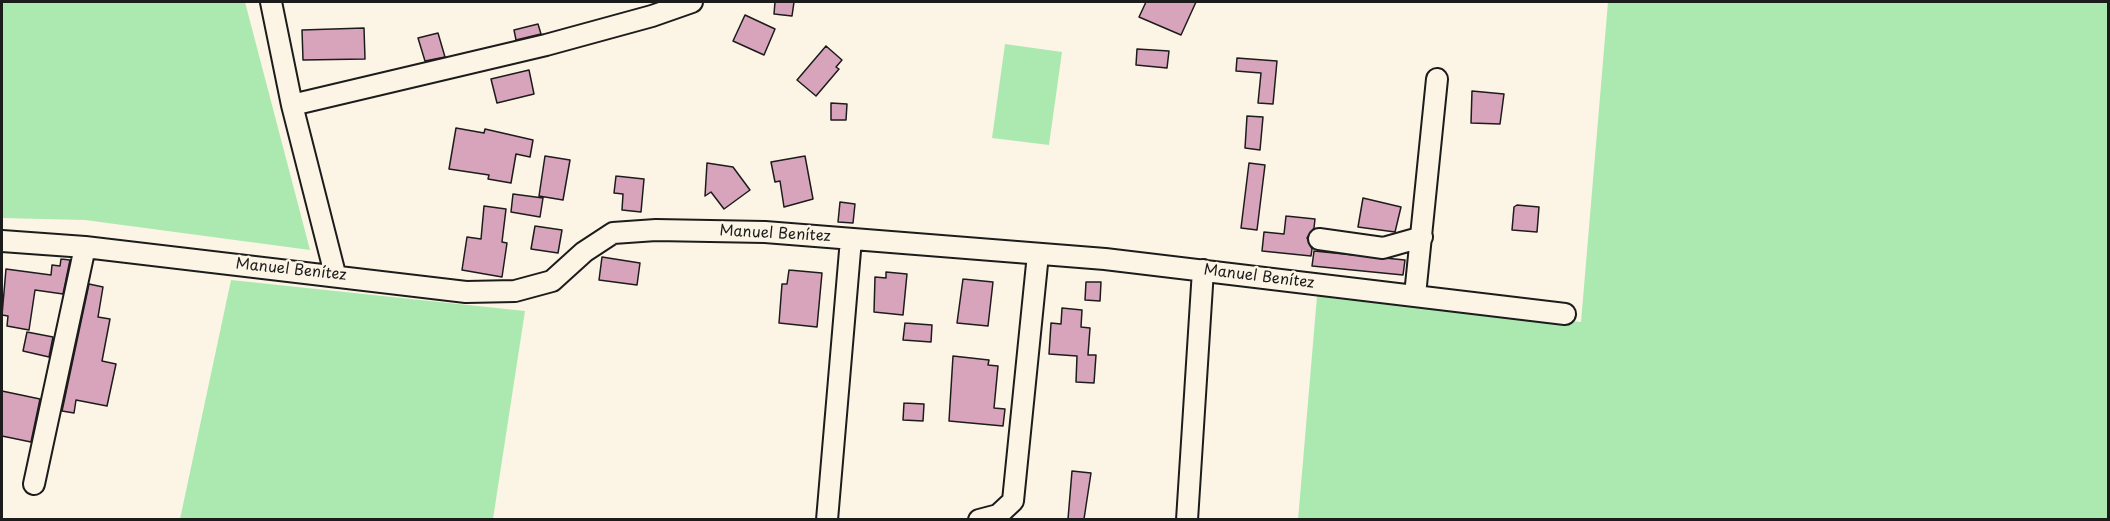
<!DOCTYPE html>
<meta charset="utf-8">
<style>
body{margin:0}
#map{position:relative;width:2110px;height:521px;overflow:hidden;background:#fcf5e5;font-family:"Playpen Sans",sans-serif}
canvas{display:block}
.frame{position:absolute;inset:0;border:3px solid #1c1c1c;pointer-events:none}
</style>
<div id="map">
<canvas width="2110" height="521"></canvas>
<div class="frame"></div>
</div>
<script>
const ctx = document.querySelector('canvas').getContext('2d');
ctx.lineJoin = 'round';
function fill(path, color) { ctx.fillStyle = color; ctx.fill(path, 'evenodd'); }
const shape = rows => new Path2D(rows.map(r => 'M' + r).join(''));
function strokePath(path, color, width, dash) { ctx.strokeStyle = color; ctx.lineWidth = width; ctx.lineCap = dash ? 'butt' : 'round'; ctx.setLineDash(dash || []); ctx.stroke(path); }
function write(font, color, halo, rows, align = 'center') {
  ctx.font = font + ' "Playpen Sans",sans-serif'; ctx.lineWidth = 5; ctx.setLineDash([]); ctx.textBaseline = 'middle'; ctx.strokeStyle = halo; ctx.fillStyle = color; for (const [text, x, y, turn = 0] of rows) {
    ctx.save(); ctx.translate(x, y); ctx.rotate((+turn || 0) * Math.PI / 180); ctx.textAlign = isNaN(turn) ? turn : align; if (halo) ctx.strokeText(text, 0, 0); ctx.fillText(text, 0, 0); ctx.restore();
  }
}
const green = shape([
 [2,2,245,2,310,250,85,220,2,218],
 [1608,2,2108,2,2108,519,1298,520,1317,296,1581,322],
 [1005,44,1062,52,1049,145,992,138],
 [231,280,525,311,493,519,180,519]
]);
const building = shape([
 [775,2,794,2,792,16,774,14,775,2],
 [1146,2,1196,2,1181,35,1139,17,1146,2],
 [745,15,775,29,764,55,733,41,745,15],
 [538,24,541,34,516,40,514,30,538,24],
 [364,28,365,59,303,60,302,30,364,28],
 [438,33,445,57,425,61,418,38,438,33],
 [826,46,842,60,836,67,839,69,816,96,797,80,826,46],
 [1137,49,1169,51,1167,68,1136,65,1137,49],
 [1237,58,1277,61,1273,104,1258,103,1261,73,1236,71,1237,58],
 [529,70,534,94,497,103,491,79,529,70],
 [1472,91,1504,94,1500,124,1471,123,1472,91],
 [831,103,847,104,846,120,831,120,831,103],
 [1247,116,1263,117,1260,150,1245,148,1247,116],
 [456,128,484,133,485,129,533,140,530,157,516,154,511,183,488,179,489,175,449,169,456,128],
 [545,156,570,160,563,200,539,196,545,156],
 [805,156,813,199,784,207,780,181,775,182,771,162,805,156],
 [707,163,733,167,750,190,724,209,711,192,705,196,707,163],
 [1249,163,1265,165,1257,230,1241,228,1249,163],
 [616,176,644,179,641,212,622,210,623,194,614,193,616,176],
 [513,194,543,198,540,217,511,212,513,194],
 [1363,198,1401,207,1395,232,1358,227,1363,198],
 [840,202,855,204,853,223,838,222,840,202],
 [1517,205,1539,207,1537,232,1512,230,1514,207,1517,205],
 [484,206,506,209,502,242,507,243,502,277,462,270,467,237,481,239,484,206],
 [1286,216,1315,219,1314,228,1307,238,1312,249,1311,256,1262,251,1264,232,1284,234,1286,216],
 [535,226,562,230,558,253,531,249,535,226],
 [1314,251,1405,260,1403,275,1312,266,1314,251],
 [602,257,640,263,637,285,599,280,602,257],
 [61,259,70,260,63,294,35,290,29,330,7,326,8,316,2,315,6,269,51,275,52,265,60,266,61,259],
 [789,270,822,273,817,327,779,323,782,284,787,284,789,270],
 [886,272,907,274,903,315,874,312,875,277,886,278,886,272],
 [963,279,993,282,988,326,957,323,963,279],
 [1086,282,1101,282,1100,301,1085,300,1086,282],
 [89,284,103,287,98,317,110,319,102,361,116,364,107,406,76,400,74,413,62,411,89,284],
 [1062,308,1082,310,1081,327,1090,328,1088,355,1096,355,1094,383,1076,382,1077,356,1049,354,1051,323,1061,324,1062,308],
 [905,323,932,325,931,342,903,340,905,323],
 [27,332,53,337,49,357,23,351,27,332],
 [953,356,989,360,988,365,998,366,994,408,1005,409,1003,426,949,421,953,356],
 [2,391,40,399,31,442,2,436,2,391],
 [904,403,924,404,923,421,903,420,904,403],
 [1072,471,1091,473,1084,519,1068,519,1072,471]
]);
const minor = shape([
 [271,2,292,105,335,274],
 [292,105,546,45,652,16,692,2],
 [1319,239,1383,248,1422,237],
 [2,241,85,247,466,292,515,291,552,281,584,252,613,233,656,230,765,232,1105,259,1565,314],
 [1415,295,1437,79],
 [34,484,85,247],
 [827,520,851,239],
 [979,520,998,515,1013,501,1038,254],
 [1187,520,1203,270]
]);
const streetNames = [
 ["Manuel Benítez",775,234,3],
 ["Manuel Benítez",291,270,6],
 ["Manuel Benítez",1259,277,7]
];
fill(green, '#ace9b0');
fill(building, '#d8a4bc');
strokePath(building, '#1c1c1c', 1.5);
strokePath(minor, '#1c1c1c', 24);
strokePath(minor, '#fcf5e5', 20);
write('15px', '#1c1c1c', '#fcf5e5', streetNames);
</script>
